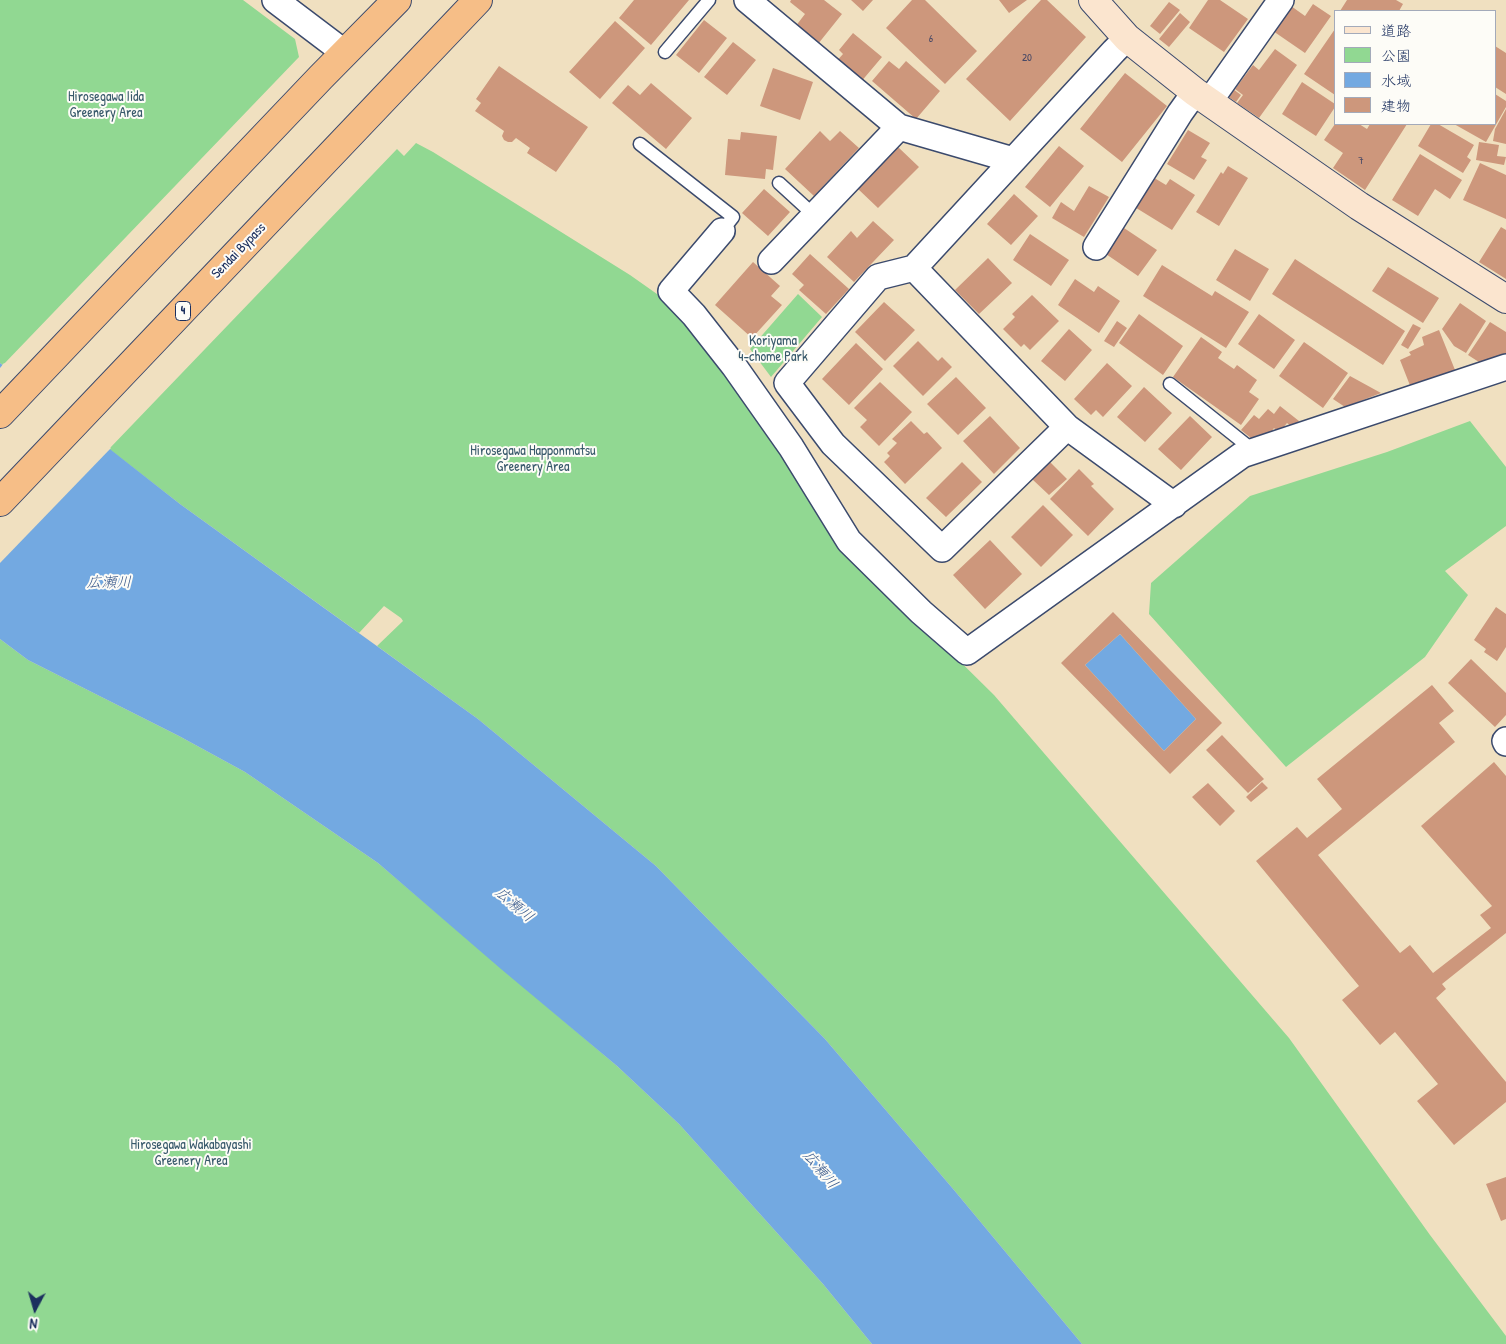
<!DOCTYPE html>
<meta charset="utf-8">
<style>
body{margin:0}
#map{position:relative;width:1506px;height:1344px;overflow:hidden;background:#f0e0c0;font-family:"Patrick Hand","Klee One",sans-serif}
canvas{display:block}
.legend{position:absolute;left:1334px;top:10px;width:162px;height:115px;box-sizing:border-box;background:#fdfcf7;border:1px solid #a3aaba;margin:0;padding:6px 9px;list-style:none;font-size:15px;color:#1b2f5e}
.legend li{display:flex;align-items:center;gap:10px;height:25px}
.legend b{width:25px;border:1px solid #a3aaba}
.north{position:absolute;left:10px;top:1284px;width:50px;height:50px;-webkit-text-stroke:4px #fdfcf7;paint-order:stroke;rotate:186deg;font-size:14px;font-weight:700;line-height:20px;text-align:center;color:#1b2f5e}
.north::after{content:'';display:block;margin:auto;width:18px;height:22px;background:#1b2f5e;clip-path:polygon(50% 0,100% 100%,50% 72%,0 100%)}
</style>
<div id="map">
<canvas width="1506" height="1344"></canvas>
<ul class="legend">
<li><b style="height:6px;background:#fbe5cf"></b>道路</li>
<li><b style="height:14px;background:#91d892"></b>公園</li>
<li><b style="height:14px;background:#73a9e1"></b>水域</li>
<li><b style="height:14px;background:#cd977c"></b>建物</li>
</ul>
<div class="north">N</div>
</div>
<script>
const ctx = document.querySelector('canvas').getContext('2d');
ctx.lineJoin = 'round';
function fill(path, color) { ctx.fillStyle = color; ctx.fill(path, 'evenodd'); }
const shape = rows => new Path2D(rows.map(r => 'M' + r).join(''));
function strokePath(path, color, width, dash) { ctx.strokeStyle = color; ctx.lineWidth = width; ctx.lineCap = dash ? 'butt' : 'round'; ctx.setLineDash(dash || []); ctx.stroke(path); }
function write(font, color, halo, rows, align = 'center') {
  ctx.font = font + ' "Patrick Hand","Klee One",sans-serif'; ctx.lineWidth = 4; ctx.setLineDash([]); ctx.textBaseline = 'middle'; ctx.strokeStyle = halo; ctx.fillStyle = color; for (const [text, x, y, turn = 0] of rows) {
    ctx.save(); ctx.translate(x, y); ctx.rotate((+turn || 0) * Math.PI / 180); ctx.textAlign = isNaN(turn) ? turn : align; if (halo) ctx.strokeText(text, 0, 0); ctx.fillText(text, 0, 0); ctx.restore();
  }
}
const green = shape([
 [0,0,243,0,295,39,299,57,3,365,0,363],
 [416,143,433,152,630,275,674,306,919,621,994,695,1289,1038,1430,1235,1506,1336,1506,1344,1082,1344,954,1190,825,1039,656,866,478,719,377,646,403,621,401,618,384,606,359,633,180,504,109,449,397,149,404,156],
 [798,294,822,317,771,377,750,349],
 [1470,421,1506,467,1506,526,1445,571,1468,595,1425,657,1286,767,1149,614,1151,583,1250,496,1387,452],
 [0,639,28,660,179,736,245,772,378,863,617,1066,679,1124,823,1284,872,1344,0,1344]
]);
const water = shape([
 [0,363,180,504,478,719,656,866,825,1039,954,1190,1082,1344,872,1344,823,1284,679,1124,617,1066,501,969,378,863,245,772,179,736,28,660,0,639],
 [1120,634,1196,719,1164,751,1085,665]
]);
const pier = shape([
 [4,363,111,448,0,563,0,368]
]);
const building = shape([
 [634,0,689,0,651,45,619,18],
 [791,0,824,0,842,14,818,44,795,27,805,14,790,2],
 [851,0,873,0,863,11],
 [912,0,925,0,977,51,945,84,886,28],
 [999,0,1027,0,1009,13],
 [1041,0,1047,0,1086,37,1010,121,966,79],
 [1208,0,1220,0,1248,19,1224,52,1189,28],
 [1347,0,1396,0,1403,4,1399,11,1340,11],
 [1169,2,1180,10,1160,34,1150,26],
 [1313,4,1331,16,1305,53,1273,31,1291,6,1305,16],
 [1180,13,1190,22,1169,47,1159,39],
 [704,20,727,38,699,73,676,55],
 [615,21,645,48,600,99,569,72],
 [1335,29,1335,95,1304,74],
 [853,33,882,57,860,83,835,63,843,54,839,50],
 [733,42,756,60,727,95,704,77],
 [1495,46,1506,53,1506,94,1495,87],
 [1275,49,1297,65,1259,118,1237,103,1243,95,1235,89,1253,65,1259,70],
 [889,61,899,69,906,61,940,91,916,119,872,81],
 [499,66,588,127,556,172,527,153,530,148,516,138,512,142,508,142,504,140,502,136,504,131,475,111,481,103,476,99],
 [773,68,813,82,800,120,760,106],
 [1125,73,1167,106,1122,162,1080,129],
 [1302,82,1335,104,1335,107,1316,136,1282,114],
 [651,83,692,118,666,149,612,103,628,85,640,95],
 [1229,86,1241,95,1236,102,1224,94],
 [1495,94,1506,101,1506,107,1486,142,1454,124,1495,124],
 [1506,109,1506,144,1493,141,1495,129],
 [1335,124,1359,124,1367,129,1370,124,1407,124,1365,190,1333,168,1343,153,1324,140],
 [1431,124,1438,124,1474,145,1467,157,1471,160,1463,173,1418,146],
 [1188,130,1210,143,1201,157,1207,160,1194,180,1167,164],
 [820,131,830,141,840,131,859,148,814,196,785,169],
 [741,132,777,136,773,170,766,169,765,179,725,175,728,139,740,140],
 [1479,142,1499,145,1497,156,1506,157,1504,165,1476,160],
 [1059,146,1084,166,1050,207,1025,187],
 [898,147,919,167,878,208,857,188],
 [1420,154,1462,180,1450,199,1435,189,1418,216,1392,200],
 [1480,163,1506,175,1506,219,1463,200],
 [1228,166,1248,178,1219,226,1196,212,1221,172,1223,174],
 [1151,176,1166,185,1170,179,1195,195,1172,230,1133,206],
 [1089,186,1109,197,1084,237,1052,218,1061,202,1074,211],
 [764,189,790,212,768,236,742,213],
 [1014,194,1038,216,1011,245,987,224],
 [873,221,894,240,854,282,827,257,851,231,857,238],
 [1121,226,1157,250,1138,276,1103,252],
 [1501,227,1506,230,1506,279,1479,262],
 [1030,234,1069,260,1051,286,1013,260],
 [1235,249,1269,269,1250,301,1216,280],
 [810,254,849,289,826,314,799,290,804,285,792,274],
 [988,258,1012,283,979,314,955,290],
 [1295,259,1405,331,1383,365,1272,294],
 [753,262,780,286,771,296,782,305,752,338,715,305],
 [1162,265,1212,296,1215,291,1249,312,1226,348,1143,296],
 [1388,267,1439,298,1423,323,1372,291],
 [1075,279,1094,292,1098,286,1120,301,1099,333,1058,305],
 [1032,295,1059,321,1030,350,1024,344,1021,347,1003,329,1015,317,1012,314],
 [884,302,915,330,885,361,855,332],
 [1460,303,1486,321,1466,353,1454,346,1442,329],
 [1139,314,1183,346,1163,375,1119,343],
 [1259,314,1295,340,1274,369,1238,344],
 [1117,321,1127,328,1114,347,1104,341],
 [1490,322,1506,332,1506,356,1482,364,1468,355],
 [1413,324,1421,328,1408,349,1401,345],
 [1069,329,1092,350,1065,381,1041,361],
 [1439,330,1455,370,1411,388,1400,360,1411,355,1409,352,1424,345,1422,337],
 [1201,337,1222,352,1218,358,1234,369,1237,365,1257,380,1249,392,1259,399,1241,425,1173,377],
 [918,341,938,361,942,357,952,367,923,396,893,366],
 [1304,342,1348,373,1323,408,1279,376],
 [856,343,883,369,849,405,822,379],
 [1107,363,1132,386,1103,417,1096,410,1091,415,1074,399],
 [1350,376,1381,393,1345,407,1333,399],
 [956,377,986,408,958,435,927,404],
 [880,382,912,412,879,446,860,427,867,420,854,408],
 [1144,387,1172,413,1145,442,1117,417],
 [1280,406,1299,421,1293,428,1287,423,1279,433,1274,428,1267,438,1262,434,1256,442,1241,430,1254,415,1259,419,1268,409,1274,414],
 [990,416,1020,448,994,474,963,441],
 [1190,416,1212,437,1181,470,1158,449],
 [911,421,924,434,927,432,942,448,905,484,884,462,890,456,887,453,897,443,892,439],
 [962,462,982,482,946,517,926,498],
 [1050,462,1067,479,1049,495,1032,479],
 [1079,469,1094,484,1091,486,1114,509,1088,536,1050,499],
 [1043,505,1073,535,1041,567,1011,537],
 [990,540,1022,574,985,609,953,575],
 [1496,607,1506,614,1506,647,1497,661,1484,652,1486,649,1474,640],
 [1113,612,1222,723,1170,774,1061,663],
 [1120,634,1196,719,1164,751,1085,665],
 [1471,659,1506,693,1506,715,1495,727,1448,683],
 [1432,685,1454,711,1439,723,1455,742,1318,855,1400,953,1410,945,1433,973,1491,928,1480,915,1492,906,1421,826,1494,762,1506,776,1506,933,1442,984,1446,989,1436,998,1506,1082,1506,1102,1454,1145,1417,1101,1438,1084,1395,1032,1380,1045,1342,1000,1359,986,1256,861,1297,827,1307,838,1342,809,1317,779],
 [1222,735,1264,779,1248,793,1206,750],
 [1262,782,1268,788,1251,802,1246,797],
 [1208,783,1235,811,1220,826,1192,797],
 [1506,1177,1506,1219,1501,1221,1486,1184]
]);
const lane = shape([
 [665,52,709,0],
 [640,144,733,217,722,231],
 [779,183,815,216],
 [1170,384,1254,451]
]);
const street = shape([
 [275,0,345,53],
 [747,0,899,127,1013,160],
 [1127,38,1114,51,914,268,878,277,787,383,833,444,942,549,1067,427,1174,505],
 [1209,102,1281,0],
 [722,231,671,291,694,315,734,366,791,447,849,541,921,612,967,652,1242,455,1506,367],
 [1096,247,1180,113,1195,92],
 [771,261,899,127],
 [914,268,1067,427],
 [1506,740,1505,741,1506,743]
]);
const secondary = shape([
 [1093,0,1127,38,1195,92,1359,206,1506,299]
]);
const highway = shape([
 [0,414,321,77,397,0],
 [0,502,478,0]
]);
const numberNames = [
 ["6",931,39],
 ["20",1027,58],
 ["7",1361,161]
];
const shields = [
 [183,311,15]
];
const shieldNames = [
 ["4",183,311]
];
const parkNames = [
 ["Hirosegawa Iida",106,97],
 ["Greenery Area",106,113],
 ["Koriyama",773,341],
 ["4-chome Park",773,357],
 ["Hirosegawa Happonmatsu",533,451],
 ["Greenery Area",533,467],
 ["Hirosegawa Wakabayashi",191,1145],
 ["Greenery Area",191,1161]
];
const streetNames = [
 ["Sendai Bypass",239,251,-46]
];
const waterNames = [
 ["広瀬川",109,583],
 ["広瀬川",514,905,40],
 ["広瀬川",820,1170,50]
];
fill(green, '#91d892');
fill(water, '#73a9e1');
fill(pier, '#f0e0c0');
fill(building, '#cd977c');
strokePath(lane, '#3b4a6d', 15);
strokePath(street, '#3b4a6d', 28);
strokePath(secondary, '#3b4a6d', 30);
strokePath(highway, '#3b4a6d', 30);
strokePath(lane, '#fff', 12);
strokePath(street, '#fff', 25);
strokePath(secondary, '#fbe5cf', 28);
strokePath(highway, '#f6be87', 28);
write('11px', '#484966', null, numberNames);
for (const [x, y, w] of shields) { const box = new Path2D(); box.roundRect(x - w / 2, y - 9.5, w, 19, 4); ctx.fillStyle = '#fdfcf7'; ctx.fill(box); strokePath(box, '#1b2f5e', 1); }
write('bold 12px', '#1b2f5e', null, shieldNames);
write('14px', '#38596b', '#fdfcf7', parkNames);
write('14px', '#1b2f5e', '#fdfcf7', streetNames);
write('italic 15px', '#3a5a8c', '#fdfcf7', waterNames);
</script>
